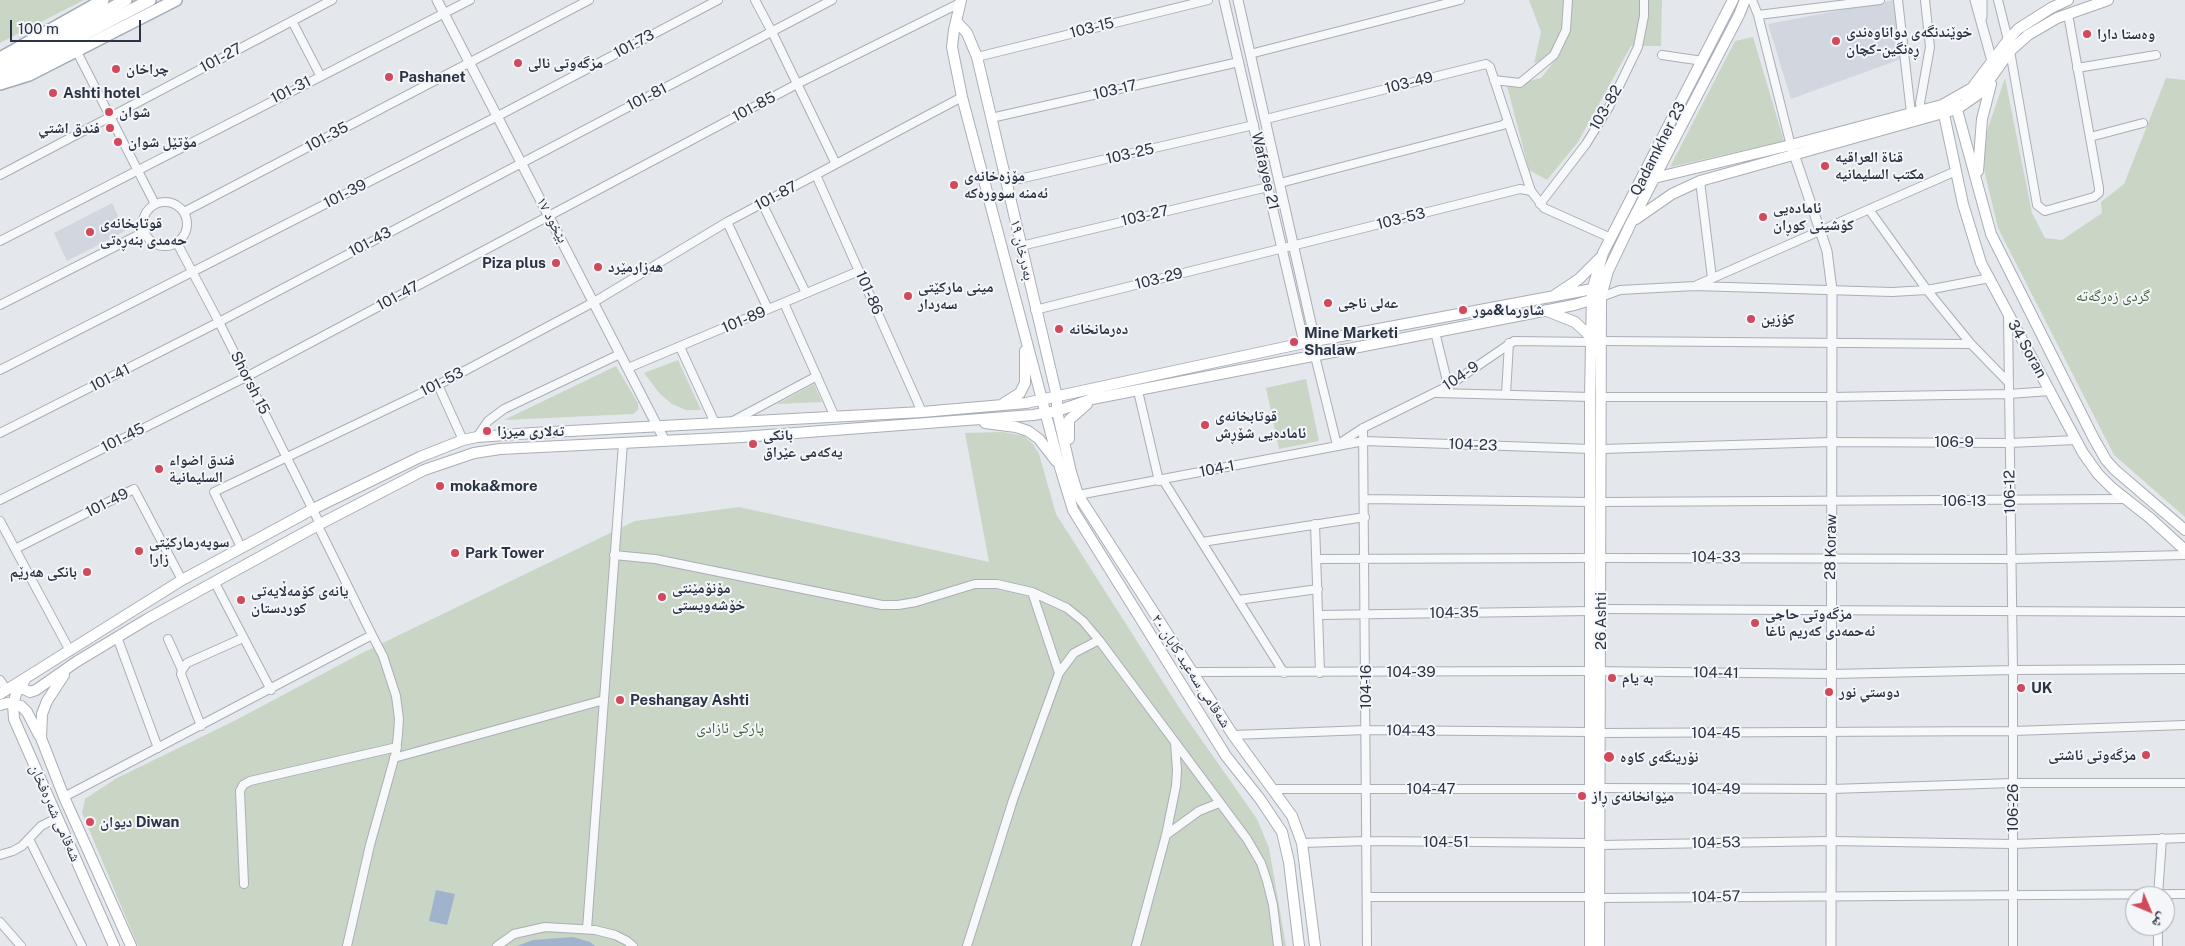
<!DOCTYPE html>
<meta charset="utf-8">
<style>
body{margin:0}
#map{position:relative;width:2185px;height:946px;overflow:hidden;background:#e4e7ec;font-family:"Public Sans","Noto Naskh Arabic",sans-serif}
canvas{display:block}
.north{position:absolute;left:2125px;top:886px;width:50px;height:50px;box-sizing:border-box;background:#f4f6f9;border:1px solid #a4a8b1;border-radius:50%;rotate:135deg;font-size:14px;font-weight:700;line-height:20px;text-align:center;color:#2b3445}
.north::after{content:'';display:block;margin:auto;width:18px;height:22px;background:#d1495b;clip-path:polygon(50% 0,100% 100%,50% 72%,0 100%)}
.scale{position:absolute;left:10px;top:20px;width:131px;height:22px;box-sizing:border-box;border:2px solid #2b3445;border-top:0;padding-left:6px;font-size:15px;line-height:18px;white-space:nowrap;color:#2b3445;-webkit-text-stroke:4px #f4f6f9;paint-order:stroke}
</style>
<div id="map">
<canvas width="2185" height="946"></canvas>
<div class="north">ش</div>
<div class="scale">100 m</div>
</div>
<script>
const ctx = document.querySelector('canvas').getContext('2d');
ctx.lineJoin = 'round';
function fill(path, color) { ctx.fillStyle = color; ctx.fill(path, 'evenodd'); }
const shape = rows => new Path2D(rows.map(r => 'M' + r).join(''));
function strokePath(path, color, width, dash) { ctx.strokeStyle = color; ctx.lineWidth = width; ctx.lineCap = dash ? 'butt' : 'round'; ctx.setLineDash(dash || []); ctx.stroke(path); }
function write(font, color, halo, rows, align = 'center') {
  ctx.font = font + ' "Public Sans","Noto Naskh Arabic",sans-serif'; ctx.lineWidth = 4; ctx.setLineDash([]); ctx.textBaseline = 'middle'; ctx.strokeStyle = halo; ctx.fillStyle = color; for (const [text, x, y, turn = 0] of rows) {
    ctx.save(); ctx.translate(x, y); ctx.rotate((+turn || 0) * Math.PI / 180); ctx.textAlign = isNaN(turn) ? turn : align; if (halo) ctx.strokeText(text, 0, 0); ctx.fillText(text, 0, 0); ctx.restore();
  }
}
const built = shape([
 [1894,0,1901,59,1791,99,1768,24],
 [112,203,125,231,67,261,54,233]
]);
const green = shape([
 [0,0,84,0,0,43],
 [1529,0,1662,0,1661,46,1631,46,1578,142,1547,180,1529,170,1507,86,1541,78,1560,54,1534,63,1541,32],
 [1753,37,1784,141,1670,167,1735,41],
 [2005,78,2032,213,2045,238,2062,240,2102,213,2101,202,2124,184,2166,78,2185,80,2185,517,2114,455,1998,228,1982,161,1985,137],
 [678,360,701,410,686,410,672,404,660,394,644,373],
 [616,366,638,403,638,410,633,414,504,420],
 [1306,379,1319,441,1279,449,1266,388],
 [814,384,822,402,777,404],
 [1003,432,1024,436,1033,444,1039,454,1056,514,1182,712,1257,819,1269,848,1286,946,138,946,82,813,85,799,117,778,236,720,360,654,635,521,739,507,989,562,965,433]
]);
const water = shape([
 [436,890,455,894,447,925,429,921],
 [573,937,590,942,595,946,517,946,533,940]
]);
const minor = shape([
 [755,0,772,32,836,164],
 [1752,0,1758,15,1792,150],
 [1898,0,1911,113],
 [1998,0,2008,40],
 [1758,15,1880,0],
 [292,21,320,75],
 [2010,51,2037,205,2045,211,2094,197,2099,193,2099,188,2068,14],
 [77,52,155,204],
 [1250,54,1460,0],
 [1662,55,1703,61],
 [977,57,1208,0],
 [2077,68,2156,55],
 [1494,80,1520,83,1554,55,1566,30,1568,0],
 [1921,111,1920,103,1930,47,1925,0],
 [991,118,1239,62],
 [1266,119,1486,64,1490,67,1531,191],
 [2090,137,2143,123],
 [0,175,332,0],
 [816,175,922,412],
 [1700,181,1712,278],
 [1006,182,1254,125],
 [1280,183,1503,125,1508,121],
 '143 224a22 22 0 1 1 44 0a22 22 0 1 1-44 0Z',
 [762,203,806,293],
 [1540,204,1586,144,1609,107,1638,47,1644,16,1644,0],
 [1870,211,1927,290,1971,344,2009,383],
 [184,212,589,0],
 [727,222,768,309],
 [0,241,470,0],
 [177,243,219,322,320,524],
 [1021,246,1268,187],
 [1697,285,1956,171],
 [1601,297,1620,290,1695,286,1892,292,1927,290,1990,278],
 [784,303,835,417],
 [0,305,144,232],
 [1035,310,1520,189,1531,191,1544,208,1611,238],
 [2008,316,2013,670,2013,946],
 [1435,332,1449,389],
 [1603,341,1971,344],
 [680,347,715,423],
 [1315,356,1337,445,1363,428,1448,386,1514,341,1592,342],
 [628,368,859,271],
 [0,370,498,116,718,0],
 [438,385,463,440],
 [1138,391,1159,481],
 [1437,393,1590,397],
 [1506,394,1509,343],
 [1602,397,1831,397,2009,394,2050,391],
 [733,421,817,376],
 [1363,428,1367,946],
 [0,433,219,322,832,0],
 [477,437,488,421,504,409,620,354],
 [1602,449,1831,442,2010,443,2076,440],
 [1163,480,1284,673],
 [1078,495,1364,441,1591,449],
 [1365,499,1591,502],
 [0,500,246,377,797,84,960,3],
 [1602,502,2126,499],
 [0,521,70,651],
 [1315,524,1320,673],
 [1202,542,1365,517],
 [241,547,214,492,438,385,594,302,727,222,962,97],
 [15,549,134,489,182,580],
 [614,555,655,559,882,605,898,605,916,602,975,584,997,584,1032,592,1067,608,1083,621,1099,640,1247,839,1261,863,1267,881,1273,905,1278,946],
 [1602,558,2011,559,2185,555],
 [1317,559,1591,558],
 [215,583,271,690],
 [1032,592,1059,673],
 [1238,600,1318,589],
 [1601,609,2185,612],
 [1319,615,1590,611],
 [117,637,158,748],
 [168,639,182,670],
 [1192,672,1590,671,1832,674,2013,670,2185,669],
 [0,680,7,690],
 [201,726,181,674,182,670,187,663,243,638],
 [1601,733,2013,731,2185,725],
 [1233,735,1366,730,1590,732],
 [394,758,604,700],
 [1600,788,1832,789,2013,783,2185,783],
 [1272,789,1590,789],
 [64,797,372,635,318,526],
 [1166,835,1199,811,1219,803],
 [29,839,82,946],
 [1302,843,1366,841,1590,843],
 [1601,845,1831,841,2013,844,2185,838],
 [0,855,13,851,22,846,41,826,57,818],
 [244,884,240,791,243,785,250,781,397,747],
 [2158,896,2162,838],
 [1367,897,1590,897],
 [1600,898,2185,894],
 [0,922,21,946],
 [2158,926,2158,946],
 [587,929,623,443],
 [347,946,370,845,396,752,398,734,399,719,396,696,383,656,372,635],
 [497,946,514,934,545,927,595,930,615,935,627,941,633,946],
 [967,946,1013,800,1059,673,1074,653,1099,640],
 [1136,946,1166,835,1176,786,1177,770,1175,743]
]);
const tertiary = shape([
 [437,0,665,441],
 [1224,0,1304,343],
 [1238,0,1315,341],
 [1975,0,1992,61],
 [1982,0,1982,17],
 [1794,154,1827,251,1832,290,1831,946]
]);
const secondary = shape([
 [961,0,954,30,952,47,962,97,1059,464,1073,510,1226,756,1260,799,1282,832,1289,862,1299,946],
 [956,21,967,33,977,57,1057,397,1057,411,1071,472,1078,495,1233,735,1292,816,1302,843,1315,946],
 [1954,99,1991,234,2093,437,2106,460,2115,470,2185,530],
 [1942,105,1963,204,1981,263,2083,453,2098,474,2112,488,2150,518,2185,550],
 [1978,171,1982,119,1991,84],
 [1650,179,1791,145,1942,105,1972,88,2008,40,2018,29,2051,8,2068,0],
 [1636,219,1672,194,1700,181,1957,109,1980,93,2010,51,2028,35,2057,18,2108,0],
 [1555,295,1579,279,1600,258],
 [1547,311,1575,322,1592,338],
 [1004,403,1020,393,1025,383,1025,351],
 [985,423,1016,427,1028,431,1039,439,1056,461],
 [1069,439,1069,420,1087,404],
 [64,675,47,701,42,714,41,738,64,797,131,946],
 [25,679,22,686,24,689,30,692,36,690,76,662,149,618,320,524,424,470,474,453,500,449,742,437,1033,415,1057,411,1092,399,1574,305,1601,297],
 [23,682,16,694,13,704,14,719,114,946],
 [0,694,182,580,313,509,420,457,463,440,477,437,533,433,922,412,1026,403,1304,343,1603,287],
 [0,705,7,703,21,706,27,712,39,735],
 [1590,946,1590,397,1592,291,1603,253,1733,0],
 [1599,946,1601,297,1608,271,1631,223,1739,15,1745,0]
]);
const primary = shape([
 [0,58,103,0],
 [0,67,126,0],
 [0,78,150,0],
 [0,84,29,75,176,0]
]);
const markers = [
 [2087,34,5,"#d1495b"],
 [1836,41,5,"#d1495b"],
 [518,63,5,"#d1495b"],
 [116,69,5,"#d1495b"],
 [389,77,5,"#d1495b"],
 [53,93,5,"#d1495b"],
 [109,112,5,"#d1495b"],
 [110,128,5,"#d1495b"],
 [118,142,5,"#d1495b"],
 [1825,166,5,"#d1495b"],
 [954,185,5,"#d1495b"],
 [1763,217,5,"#d1495b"],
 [90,232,5,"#d1495b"],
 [556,263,5,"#d1495b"],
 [598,267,5,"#d1495b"],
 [908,296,5,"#d1495b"],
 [1328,303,5,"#d1495b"],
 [1463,310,5,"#d1495b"],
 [1751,319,5,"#d1495b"],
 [1059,329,5,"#d1495b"],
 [1294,342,5,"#d1495b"],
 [1205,425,5,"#d1495b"],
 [487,431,5,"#d1495b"],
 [753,444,5,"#d1495b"],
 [159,469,5,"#d1495b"],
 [440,486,5,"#d1495b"],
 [139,551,5,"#d1495b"],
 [455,553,5,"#d1495b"],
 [87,572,5,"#d1495b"],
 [662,597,5,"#d1495b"],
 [241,600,5,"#d1495b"],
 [1755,623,5,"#d1495b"],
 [1612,678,5,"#d1495b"],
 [2021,688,5,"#d1495b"],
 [1829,692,5,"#d1495b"],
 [620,700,5,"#d1495b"],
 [2146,755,5,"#d1495b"],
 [1609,757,6,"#d1495b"],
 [1582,796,5,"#d1495b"],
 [90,822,5,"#d1495b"]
];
const streetNames = [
 ["103-15",1092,28,-14],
 ["101-73",634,44,-28],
 ["101-27",221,58,-28],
 ["103-49",1409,83,-14],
 ["101-31",291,90,-27],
 ["103-17",1115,90,-13],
 ["101-81",647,97,-27],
 ["101-85",754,107,-28],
 ["103-82",1606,108,-60],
 ["101-35",327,137,-28],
 ["Qadamkher 23",1658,149,-63],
 ["103-25",1130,154,-13],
 ["Wafayee 21",1265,171,77],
 ["101-39",345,194,-27],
 ["101-87",776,196,-28],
 ["103-27",1145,216,-13],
 ["103-53",1401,219,-14],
 ["بێخود ١٧",552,220,62],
 ["101-43",370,242,-28],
 ["بەدرخان ١٩",1022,250,77],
 ["103-29",1159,279,-14],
 ["101-86",869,293,66],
 ["101-47",398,296,-28],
 ["101-89",744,320,-23],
 ["34 Soran",2027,349,61],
 ["104-9",1461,376,-34],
 ["101-41",110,378,-27],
 ["101-53",442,382,-27],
 ["Shorsh 15",250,383,63],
 ["101-45",123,438,-27],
 ["106-9",1954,442],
 ["104-23",1473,445,2],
 ["104-1",1217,469,-11],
 ["106-12",2010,492,-91],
 ["106-13",1964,501],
 ["101-49",107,503,-27],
 ["28 Koraw",1831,547,-89],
 ["104-33",1716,557],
 ["104-35",1454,613,-1],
 ["26 Ashti",1601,621,-90],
 ["شەقامی سەعید کابان ٢٠",1191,671,57],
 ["104-39",1411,672],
 ["104-41",1716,673,1],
 ["104-16",1366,687,-90],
 ["104-43",1411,731,1],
 ["104-45",1716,733],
 ["104-47",1431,789],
 ["104-49",1716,789],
 ["106-26",2013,808,-90],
 ["شەقامی شەرەفخان",55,813,66],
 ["104-51",1446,842],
 ["104-53",1716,843,-1],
 ["104-57",1716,897,-1]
];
const poiNames = [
 ["خوێندنگەی دواناوەندی",1846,32],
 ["ڕەنگین-کچان",1846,49],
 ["وەستا دارا",2097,34],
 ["مزگەوتی نالی",528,63],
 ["چراخان",126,69],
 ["Pashanet",399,77],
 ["Ashti hotel",63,93],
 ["شوان",119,112],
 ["فندق اشتي",100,128,"right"],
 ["مۆتێل شوان",128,142],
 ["قناة العراقيه",1835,157],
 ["مكتب السليمانيه",1835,174],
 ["مۆزەخانەی",964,176],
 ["ئەمنە سوورەکە",964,193],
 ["ئامادەیی",1773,208],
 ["کۆشینی کوڕان",1773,225],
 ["قوتابخانەی",100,223],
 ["حەمدی بنەڕەتی",100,240],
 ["Piza plus",546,263,"right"],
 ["هەزارمێرد",608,267],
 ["مینی مارکێتی",918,287],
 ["سەردار",918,304],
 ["عەلی ناجی",1338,303],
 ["شاورما&مور",1473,310],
 ["كؤزين",1761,319],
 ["دەرمانخانە",1069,329],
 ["Mine Marketi",1304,333],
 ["Shalaw",1304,350],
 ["قوتابخانەی",1215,416],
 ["ئامادەیی شۆڕش",1215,433],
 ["تەلاری میرزا",497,431],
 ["بانکی",763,435],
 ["یەکەمی عێراق",763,452],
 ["فندق اضواء",169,460],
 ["السليمانية",169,477],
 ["moka&more",450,486],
 ["سوپەرمارکێتی",149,542],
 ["زارا",149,559],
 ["Park Tower",465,553],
 ["بانکی هەرێم",77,572,"right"],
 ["مۆنۆمێنتی",672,588],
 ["خۆشەویستی",672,605],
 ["یانەی کۆمەڵایەتی",251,591],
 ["کوردستان",251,608],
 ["مزگەوتی حاجی",1765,614],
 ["ئەحمەدی کەریم ئاغا",1765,631],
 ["به يام",1622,678],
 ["UK",2031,688],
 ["دوستي نور",1839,692],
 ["Peshangay Ashti",630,700],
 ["مزگەوتی ئاشتی",2136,755,"right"],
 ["نۆرینگەی کاوە",1620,757],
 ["مێوانخانەی ڕاز",1592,796],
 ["دیوان Diwan",100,822]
];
const parkNames = [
 ["گردی زەرگەتە",2113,296],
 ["پارکی ئازادی",730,728]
];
fill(built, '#d2d6de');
fill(green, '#c9d6c5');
fill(water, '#9fb4cc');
strokePath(minor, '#a9aeb7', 10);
strokePath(tertiary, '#a9aeb7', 11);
strokePath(secondary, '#a9aeb7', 12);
strokePath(primary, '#a3abb8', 14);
strokePath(minor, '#f7f8fa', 8);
strokePath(tertiary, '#f7f8fa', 9);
strokePath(secondary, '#fff', 10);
strokePath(primary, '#fff', 11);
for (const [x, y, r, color] of markers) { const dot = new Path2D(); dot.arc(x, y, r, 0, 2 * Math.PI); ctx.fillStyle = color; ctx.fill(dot); strokePath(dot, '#f4f6f9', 2); }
write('15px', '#2b3445', '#f4f6f9', streetNames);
write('bold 15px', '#2b3445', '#f4f6f9', poiNames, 'left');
write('15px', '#3f6138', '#f4f6f9', parkNames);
</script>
